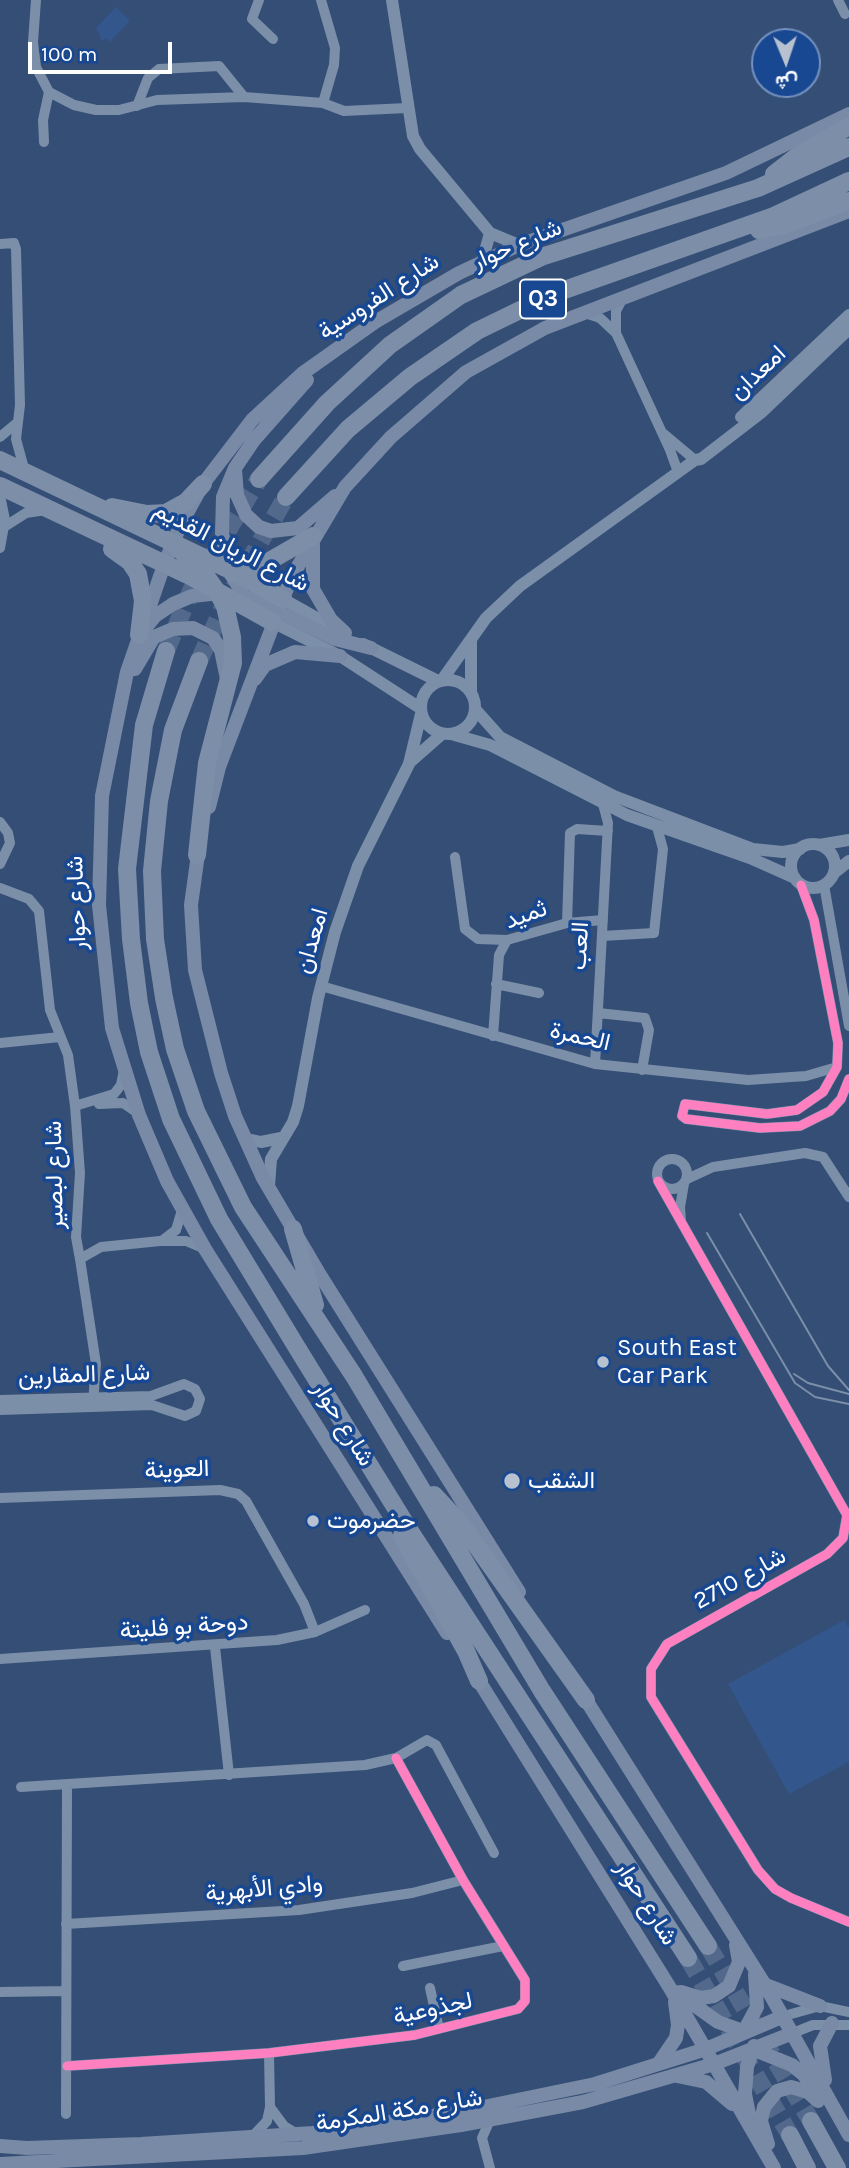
<!DOCTYPE html>
<meta charset="utf-8">
<style>
body{margin:0}
#map{position:relative;width:849px;height:2168px;overflow:hidden;background:#344e76;font-family:Karla,Vazirmatn,sans-serif}
canvas{display:block}
.north{position:absolute;left:751px;top:28px;width:70px;height:70px;box-sizing:border-box;background:#184892;border:2px solid #7491be;border-radius:50%;rotate:178deg;font-size:19px;font-weight:700;line-height:28px;text-align:center;color:#fff}
.north::after{content:'';display:block;margin:auto;width:24px;height:32px;background:#b8c1cf;clip-path:polygon(50% 0,100% 100%,50% 72%,0 100%)}
.scale{position:absolute;left:28px;top:42px;width:144px;height:32px;box-sizing:border-box;border:4px solid #fff;border-top:0;padding-left:9px;font-size:21px;line-height:24px;white-space:nowrap;color:#fff;-webkit-text-stroke:5px #184892;paint-order:stroke}
</style>
<div id="map">
<canvas width="849" height="2168"></canvas>
<div class="north">ش</div>
<div class="scale">100 m</div>
</div>
<script>
const ctx = document.querySelector('canvas').getContext('2d');
ctx.lineJoin = 'round';
function fill(path, color) { ctx.fillStyle = color; ctx.fill(path, 'evenodd'); }
const shape = rows => new Path2D(rows.map(r => 'M' + r).join(''));
function strokePath(path, color, width, dash) { ctx.strokeStyle = color; ctx.lineWidth = width; ctx.lineCap = dash ? 'butt' : 'round'; ctx.setLineDash(dash || []); ctx.stroke(path); }
function write(font, color, halo, rows, align = 'center') {
  ctx.font = font + ' Karla,Vazirmatn,sans-serif'; ctx.lineWidth = 7; ctx.setLineDash([]); ctx.textBaseline = 'middle'; ctx.strokeStyle = halo; ctx.fillStyle = color; for (const [text, x, y, turn = 0] of rows) {
    ctx.save(); ctx.translate(x, y); ctx.rotate((+turn || 0) * Math.PI / 180); ctx.textAlign = isNaN(turn) ? turn : align; if (halo) ctx.strokeText(text, 0, 0); ctx.fillText(text, 0, 0); ctx.restore();
  }
}
const water = shape([
 [116,7,130,21,110,42,106,38,102,41,96,28],
 [844,1620,849,1628,849,1762,789,1794,728,1684]
]);
const trunkTunnel = shape([
 [166,651,191,591,259,479],
 [199,661,224,605,286,497],
 [708,1946,811,2121],
 [688,1958,790,2135]
]);
const minor = shape([
 [36,0,33,42,36,67,49,92,43,120,44,142],
 [259,0,252,19,273,39],
 [321,0,335,48,334,65,323,103],
 [838,0,845,14],
 [49,92,74,105,96,110,119,110,157,100,244,97,323,103,344,111,407,108],
 [137,106,148,78,159,69,219,66,244,97],
 [0,244,14,243,16,249,20,405,16,439,25,472],
 [582,312,600,318,616,333,670,450,678,472],
 [616,333,616,311,624,296],
 [664,434,695,460],
 [0,437,18,422],
 [0,495,5,520,0,548],
 [4,527,26,513,46,510],
 [0,822,8,833,10,843,0,864],
 [455,857,465,929,478,939,507,940],
 [801,885,814,920,838,1043,837,1067,823,1092,797,1110,767,1114,685,1104,682,1116,686,1119,760,1128,800,1126,830,1111,841,1099,849,1079],
 [824,885,849,1026],
 [0,888,29,899,39,911,50,1010,68,1055,75,1106],
 [567,923,570,833,577,829,608,831],
 [602,936,654,933,663,849,657,827],
 [496,984,539,993],
 [321,986,595,1064,748,1080,806,1076,837,1067],
 [598,1013,645,1018,649,1030,642,1070],
 [493,1036,499,955,507,940,567,923,603,920],
 [0,1043,60,1037],
 [595,1064,608,823,603,804],
 [99,1104,123,1103,139,1114],
 '657 1174a15 15 0 1 1 30 0a15 15 0 1 1-30 0Z',
 [687,1179,713,1167,805,1153,823,1157,849,1197],
 [658,1181,847,1515,843,1538,827,1554,667,1644,651,1669,651,1697,758,1870,775,1889,791,1898,849,1922],
 [681,1221,680,1207,684,1184],
 [163,1240,176,1230,182,1210],
 [80,1259,76,1237,80,1173,75,1106,114,1094,121,1085,124,1070],
 [0,1400,151,1396,184,1384,195,1389,200,1399,196,1411,185,1416,152,1405,0,1410],
 [93,1403,96,1364,80,1259,101,1247,160,1241,186,1241,205,1249],
 [0,1498,220,1490,238,1494,246,1501,304,1604,315,1632],
 [215,1647,229,1775],
 [0,1659,277,1640,315,1632,365,1610],
 [21,1787,365,1765,396,1758,427,1740,436,1745,494,1853],
 [66,1924,299,1910,412,1893,463,1880],
 [403,1966,503,1946],
 [430,1988,439,2029],
 [0,1992,65,1991],
 [784,2016,820,2006,849,2012],
 [793,2033,813,2025,849,2025],
 [67,2066,269,2053,415,2035,518,2009,525,2001,525,1980,463,1880,396,1758],
 [270,2107,284,2126,297,2134],
 [66,2114,67,1786],
 [252,2137,267,2121,270,2107,269,2053],
 [490,2168,482,2138,490,2120]
]);
const tertiary = shape([
 [392,0,413,136,420,149,490,233,519,245],
 [482,262,490,233],
 [741,417,849,315],
 [283,599,338,630],
 [272,622,340,656,420,708],
 [471,640,471,692],
 [363,644,438,681],
 '421 707a27 27 0 1 1 54 0a27 27 0 1 1-54 0Z',
 [442,680,486,618,520,586,695,460,701,459,762,412,849,329],
 [475,709,500,737,614,796,753,849,783,852,800,849],
 [451,734,490,745,627,815,750,858,795,878],
 [409,763,442,734],
 '791 866a22 22 0 1 1 44 0a22 22 0 1 1-44 0Z',
 [819,845,849,840],
 [834,873,849,861],
 [247,1139,261,1142,281,1138],
 [269,1186,271,1159,293,1122,298,1106,318,998,335,932,358,866,409,764,421,714]
]);
const secondary = shape([
 [235,469,237,495,246,515,259,527,271,531,298,528,335,496],
 [313,541,313,589,331,620,345,633],
 [250,598,335,639,371,648],
 [257,608,244,596,231,574,222,533,223,497,235,468,254,440,307,380],
 [146,627,155,616,173,604,192,596,220,593],
 [135,669,154,637,173,629,193,628,213,638,221,650,227,679],
 [255,679,265,665,295,652,340,656],
 [209,807,219,767,291,578,345,487,391,437,466,372,545,328,849,211],
 [199,847,191,905,195,970,221,1073,235,1116,263,1178,320,1275,519,1592],
 [447,1633,205,1249,167,1181,139,1115,112,1028,99,905,102,796,127,672,164,565,180,526,203,484,252,420,303,373,375,322,459,273,519,245,726,173,849,114],
 [474,1673,670,1988,774,2168],
 [581,1692,765,1985,849,2135],
 [766,1985,820,2006],
 [676,1992,718,2022,746,2032],
 [681,1992,701,1998,714,1996,729,1986,739,1962,736,1945],
 [743,2033,757,2007,755,1974],
 [752,2049,792,2065,803,2074,819,2095],
 [659,2063,676,2038,678,2025,675,2002],
 [677,2076,706,2082,732,2104],
 [825,2080,820,2046,832,2023],
 [749,2114,745,2094,747,2067,754,2046],
 [768,2144,761,2121,764,2107,777,2091,791,2087,808,2092,818,2101],
 [0,2146,27,2148,141,2144,313,2133,459,2112,595,2084,706,2049,784,2016],
 [0,2164,303,2148,461,2125,583,2102,714,2064,793,2033]
]);
const trunk = shape([
 [774,174,797,156,849,126],
 [759,230,781,226,849,201],
 [0,460,236,573,283,599],
 [259,479,327,403,390,345,461,295,541,257,758,188,849,147],
 [0,486,188,575,272,622],
 [286,497,348,429,410,377,477,331,553,294,774,216,849,181],
 [112,507,147,514,166,513,186,502,203,484],
 [173,543,206,576,218,593,225,606,232,637,233,663,207,763,197,855],
 [112,549,130,562,138,574,143,601,139,635],
 [233,574,259,567,313,536],
 [166,651,144,725,127,869,131,939,139,1003,149,1052,171,1119,219,1219,296,1346,413,1536,688,1958],
 [199,661,173,730,159,801,152,871,155,939,164,998,175,1049,196,1111,243,1207,354,1376,542,1691,708,1946],
 [293,1229,315,1305],
 [434,1495,461,1524,586,1700],
 [402,1536,466,1651,479,1681],
 [811,2121,837,2168],
 [790,2135,807,2168]
]);
const tram = shape([
 [740,1214,828,1366,849,1390],
 [707,1233,795,1383,815,1397,849,1404],
 [794,1374,808,1383,849,1394]
]);
const cycleway = shape([
 [801,885,814,920,838,1043,837,1067,823,1092,797,1110,767,1114,685,1104,682,1116,686,1119,760,1128,800,1126,830,1111,841,1099,849,1079],
 [658,1181,847,1515,843,1538,827,1554,667,1644,651,1669,651,1697,758,1870,775,1889,791,1898,849,1922],
 [67,2066,269,2053,415,2035,518,2009,525,2001,525,1980,463,1880,396,1758]
]);
const markers = [
 [603,1362,7,"#b8c1cf"],
 [512,1481,9,"#b8c1cf"],
 [313,1521,7,"#b8c1cf"]
];
const shields = [
 [543,299,46]
];
const shieldNames = [
 ["Q3",543,299]
];
const streetNames = [
 ["شارع حوار",517,245,-23],
 ["شارع الفروسية",379,297,-33],
 ["امعدان",758,373,-43],
 ["شارع الريان القديم",231,547,27],
 ["شارع حوار",77,903,-92],
 ["ثميد",526,915,-20],
 ["امعدان",312,941,-74],
 ["العب",580,946,-87],
 ["الحمرة",580,1037,13],
 ["شارع لبصير",55,1175,-91],
 ["شارع المقارين",84,1375,-2],
 ["شارع حوار",343,1424,58],
 ["العوينة",177,1470,-2],
 ["شارع 2710",740,1579,-29],
 ["دوحة بو فليتة",184,1627,-4],
 ["وادي الأبهرية",264,1889,-5],
 ["شارع حوار",646,1903,58],
 ["لجذوعية",433,2009,-12],
 ["شارع مكة المكرمة",399,2111,-9]
];
const poiNames = [
 ["South East",617,1348],
 ["Car Park",617,1376],
 ["الشقب",528,1481],
 ["حضرموت",327,1521]
];
fill(water, '#33568c');
strokePath(trunkTunnel, '#52698b', 18, [18, 9]);
strokePath(minor, '#7c8fa9', 10);
strokePath(tertiary, '#7c8fa9', 12);
strokePath(secondary, '#788aa5', 14);
strokePath(trunk, '#7c8ea8', 18);
strokePath(tram, '#7c8fa9', 2);
strokePath(cycleway, '#ff80c0', 9);
for (const [x, y, r, color] of markers) { const dot = new Path2D(); dot.arc(x, y, r, 0, 2 * Math.PI); ctx.fillStyle = color; ctx.fill(dot); strokePath(dot, '#184892', 2.5); }
for (const [x, y, w] of shields) { const box = new Path2D(); box.roundRect(x - w / 2, y - 19.5, w, 39, 5); ctx.fillStyle = '#184892'; ctx.fill(box); strokePath(box, '#fff', 2); }
write('bold 23px', '#fff', null, shieldNames);
write('24px', '#fff', '#184892', streetNames);
write('24px', '#fff', '#184892', poiNames, 'left');
</script>
